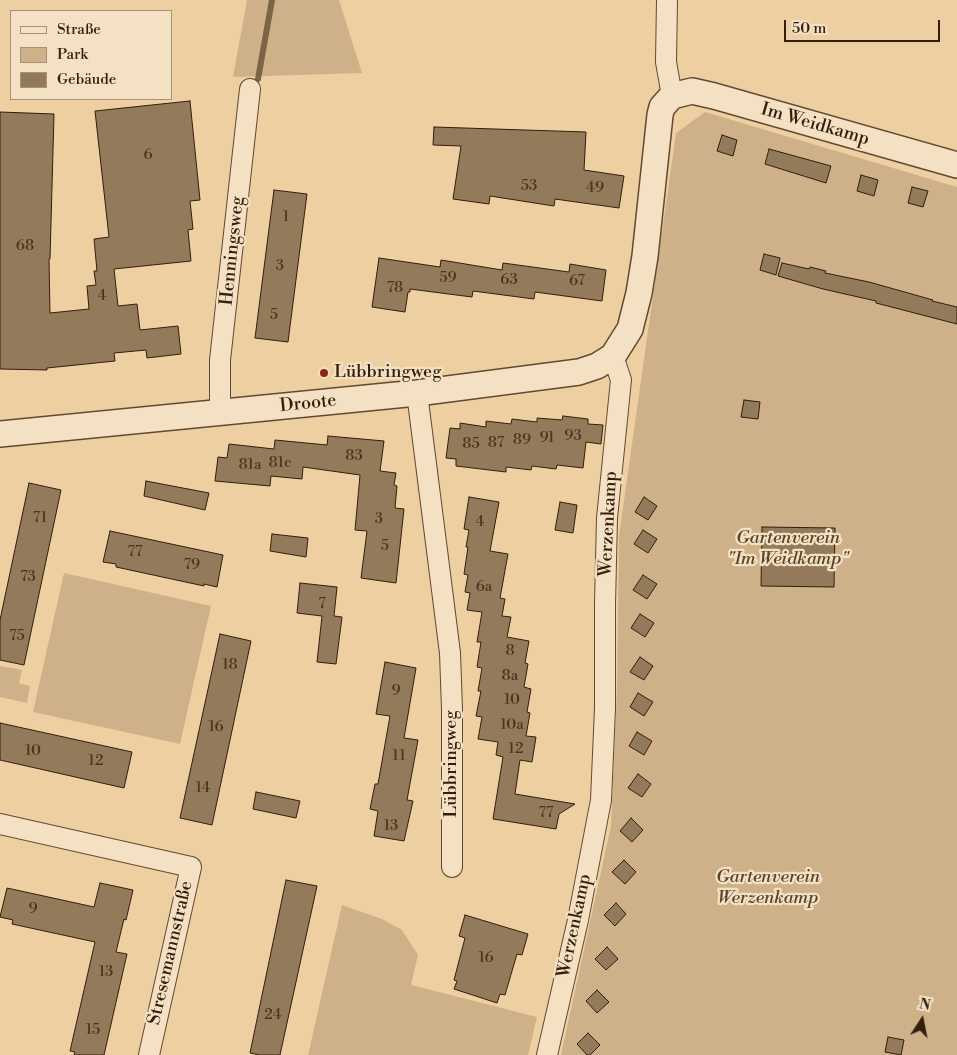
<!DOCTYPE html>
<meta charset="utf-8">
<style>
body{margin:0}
#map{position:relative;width:957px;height:1055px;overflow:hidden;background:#eecfa1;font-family:"Libre Bodoni",serif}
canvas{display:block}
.legend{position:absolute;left:10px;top:10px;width:162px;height:90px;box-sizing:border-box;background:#f4e0c2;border:1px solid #a6927a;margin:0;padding:6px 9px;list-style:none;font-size:15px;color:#311e0d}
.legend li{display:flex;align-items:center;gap:10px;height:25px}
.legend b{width:25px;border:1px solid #a6927a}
.north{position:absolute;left:897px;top:995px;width:50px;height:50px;-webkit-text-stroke:4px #f4e0c2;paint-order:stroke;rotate:11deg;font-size:14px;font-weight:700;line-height:20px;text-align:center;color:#311e0d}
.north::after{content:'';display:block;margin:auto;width:18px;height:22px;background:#311e0d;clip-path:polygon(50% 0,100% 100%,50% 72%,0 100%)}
.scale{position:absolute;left:784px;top:20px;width:156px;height:22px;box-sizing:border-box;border:2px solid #311e0d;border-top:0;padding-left:6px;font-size:15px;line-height:18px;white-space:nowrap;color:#311e0d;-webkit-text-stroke:4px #f4e0c2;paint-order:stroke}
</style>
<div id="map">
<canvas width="957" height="1055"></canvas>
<ul class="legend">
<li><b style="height:6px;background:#f4e0c2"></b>Straße</li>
<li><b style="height:14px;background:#ceb188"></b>Park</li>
<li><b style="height:14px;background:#937a5a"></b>Gebäude</li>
</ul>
<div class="north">N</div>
<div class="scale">50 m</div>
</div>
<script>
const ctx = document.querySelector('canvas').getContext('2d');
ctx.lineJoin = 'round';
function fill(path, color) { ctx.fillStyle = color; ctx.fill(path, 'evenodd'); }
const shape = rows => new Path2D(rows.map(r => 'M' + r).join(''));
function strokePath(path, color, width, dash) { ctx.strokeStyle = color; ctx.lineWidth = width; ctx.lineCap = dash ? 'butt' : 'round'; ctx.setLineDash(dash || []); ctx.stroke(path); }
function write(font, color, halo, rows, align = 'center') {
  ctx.font = font + ' "Libre Bodoni",serif'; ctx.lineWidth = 4.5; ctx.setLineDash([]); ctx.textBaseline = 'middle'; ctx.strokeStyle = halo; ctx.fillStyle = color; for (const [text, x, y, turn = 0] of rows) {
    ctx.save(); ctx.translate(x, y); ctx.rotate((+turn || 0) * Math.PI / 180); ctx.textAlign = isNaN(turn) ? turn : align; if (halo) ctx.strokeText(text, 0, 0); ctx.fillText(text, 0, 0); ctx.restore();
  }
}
const green = shape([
 [247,0,339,0,362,73,233,77],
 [705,112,957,187,957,1055,561,1055,611,826,617,689,619,536,676,133],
 [64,573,211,606,180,744,33,712],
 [0,666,22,670,19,683,30,686,27,703,0,697],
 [342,905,382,919,402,930,418,955,411,985,537,1017,528,1055,308,1055]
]);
const stream = shape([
 [258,79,272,0]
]);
const building = shape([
 [190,101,200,200,190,201,193,229,188,230,191,261,114,269,118,306,137,304,140,330,178,326,181,354,147,358,146,350,114,353,115,361,47,368,47,370,0,369,0,112,54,114,50,259,49,259,50,313,89,309,87,286,96,285,94,271,97,271,94,239,109,237,95,111,190,101],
 [434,127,586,132,584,170,624,176,619,208,555,199,554,206,490,196,489,204,453,199,461,146,433,145,434,127],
 [722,135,737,140,733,156,717,151,722,135],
 [769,149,831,166,826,183,765,164,769,149],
 [861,175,878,180,874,196,857,191,861,175],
 [912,187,928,191,923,207,908,203,912,187],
 [274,190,307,194,288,342,255,338,274,190],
 [764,254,780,258,776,275,760,270,764,254],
 [379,258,440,267,441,260,502,270,503,263,569,272,570,264,606,270,602,301,535,292,534,299,473,291,472,297,410,289,410,292,408,292,405,312,372,307,379,258],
 [782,263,809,269,810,267,826,271,825,273,869,282,933,300,932,301,957,307,957,324,876,303,876,301,823,289,778,276,782,263],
 [744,400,760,402,758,419,741,417,744,400],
 [563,416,588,419,588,424,603,425,601,444,586,442,583,468,557,465,556,469,532,466,531,470,506,467,506,472,456,466,456,459,446,458,450,428,460,429,460,423,486,427,486,421,511,424,512,419,537,422,537,418,562,420,563,416],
 [328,436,384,441,380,471,396,473,394,485,397,486,395,508,404,509,396,583,361,578,367,531,355,530,360,475,303,467,302,479,271,476,270,486,215,481,218,457,227,458,229,444,274,449,275,440,327,445,328,436],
 [146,481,209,493,205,510,144,496,146,481],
 [29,483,61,490,24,665,0,660,0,620,29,483],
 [469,497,499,502,490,551,508,554,500,598,505,599,502,616,511,617,507,637,529,641,525,663,528,664,524,687,531,689,527,712,530,713,526,736,536,737,532,762,520,760,515,794,575,804,559,814,556,829,493,819,503,757,496,755,498,742,478,739,482,717,476,716,481,691,478,691,482,668,477,667,481,642,477,642,482,612,467,610,470,593,465,592,468,575,464,574,468,547,466,547,469,530,464,529,469,497],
 [644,497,657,506,648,520,635,512,644,497],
 [560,502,577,505,573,533,555,530,560,502],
 [762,527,835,528,834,587,761,586,762,527],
 [643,530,657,539,648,553,634,544,643,530],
 [110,531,223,555,217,587,204,584,204,586,116,567,116,564,103,562,110,531],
 [272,534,308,538,306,557,270,551,272,534],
 [643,575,657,584,647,599,633,590,643,575],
 [300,583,337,587,334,616,342,617,336,664,317,662,322,616,297,613,300,583],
 [640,614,654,623,645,637,631,628,640,614],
 [220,634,251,641,212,825,180,818,220,634],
 [640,657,653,666,644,680,630,672,640,657],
 [385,662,416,668,404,738,418,740,407,800,413,801,404,841,374,836,378,811,370,809,375,784,378,784,390,716,376,714,385,662],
 [638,693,653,702,644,716,630,707,638,693],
 [0,723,132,752,124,788,0,760,0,723],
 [637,732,652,741,644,755,629,746,637,732],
 [638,774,651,784,642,797,628,788,638,774],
 [256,792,300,801,296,818,253,809,256,792],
 [631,818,643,830,632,842,620,831,631,818],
 [624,860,636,872,625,884,612,872,624,860],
 [286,880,317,886,280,1055,260,1055,250,1053,286,880],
 [100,883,133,890,126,920,124,919,116,952,127,954,104,1055,74,1055,75,1052,70,1051,95,942,12,924,13,920,0,917,7,888,94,907,100,883],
 [616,903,626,914,615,926,604,915,616,903],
 [465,915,528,934,522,955,517,954,505,995,500,994,497,1003,454,989,457,981,454,980,465,938,459,936,465,915],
 [607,947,618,959,606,970,595,959,607,947],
 [597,990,609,1002,597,1013,586,1001,597,990],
 [588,1033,600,1045,590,1055,587,1055,577,1044,588,1033],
 [888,1037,904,1040,901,1055,885,1052,888,1037]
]);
const minor = shape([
 [667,0,666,62,672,96],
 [417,393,450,653,452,709,452,867],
 [220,412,220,360,250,89],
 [0,824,191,867,149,1055],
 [547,1055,578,920,601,800,605,708,605,604,607,518,621,380,613,356]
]);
const tertiary = shape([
 [0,434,417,393,579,372,597,366,613,356,630,329,639,293,645,256,660,115,662,107,672,96,692,91,714,96,957,165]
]);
const markers = [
 [324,373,5,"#8f2418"]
];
const numberNames = [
 ["6",148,155],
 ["53",529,186],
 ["49",595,188],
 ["1",286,217],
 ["68",25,246],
 ["3",280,266],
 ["59",448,278],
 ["63",509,280],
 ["67",577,281],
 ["78",395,288],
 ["4",102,296],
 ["5",274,315],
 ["93",573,436],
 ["91",547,438],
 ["89",522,440],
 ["87",496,443],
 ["85",471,444],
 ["83",354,456],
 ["81c",280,463],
 ["81a",250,465],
 ["71",40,518],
 ["3",379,519],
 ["4",480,522],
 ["5",385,546],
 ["77",135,552],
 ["79",192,565],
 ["73",28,577],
 ["6a",484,587],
 ["7",322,604],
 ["75",17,636],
 ["8",510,651],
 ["18",230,665],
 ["8a",510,676],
 ["9",396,691],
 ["10",512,700],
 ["10a",512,725],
 ["16",216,727],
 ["12",516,749],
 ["10",33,751],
 ["11",399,756],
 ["12",96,761],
 ["14",203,788],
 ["77",546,813],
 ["13",391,826],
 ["9",33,909],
 ["16",486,958],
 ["13",106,972],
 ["24",273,1015],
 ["15",93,1030]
];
const streetNames = [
 ["Im Weidkamp",815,125,16],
 ["Henningsweg",233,251,-84],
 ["Droote",308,404,-6],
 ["Werzenkamp",609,524,-87],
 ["Lübbringweg",452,764,-90],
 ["Werzenkamp",575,926,-78],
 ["Stresemannstraße",171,953,-77]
];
const poiNames = [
 ["Lübbringweg",334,373]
];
const parkNames = [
 ["Gartenverein",788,539],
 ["\"Im Weidkamp\"",788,560],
 ["Gartenverein",768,878],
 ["Werzenkamp",768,899]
];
fill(green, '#ceb188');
strokePath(stream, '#7c6448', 6);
fill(building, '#937a5a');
strokePath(building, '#311e0d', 1);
strokePath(minor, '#604a32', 22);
strokePath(tertiary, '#604a32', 28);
strokePath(minor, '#f4e0c2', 20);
strokePath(tertiary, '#f4e0c2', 25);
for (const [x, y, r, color] of markers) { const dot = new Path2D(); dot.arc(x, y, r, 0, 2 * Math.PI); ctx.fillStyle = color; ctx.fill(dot); strokePath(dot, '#f4e0c2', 2); }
write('15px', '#4a3520', null, numberNames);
write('18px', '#311e0d', '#f4e0c2', streetNames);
write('18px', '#311e0d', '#f4e0c2', poiNames, 'left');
write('italic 18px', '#58432c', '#f4e0c2', parkNames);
</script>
